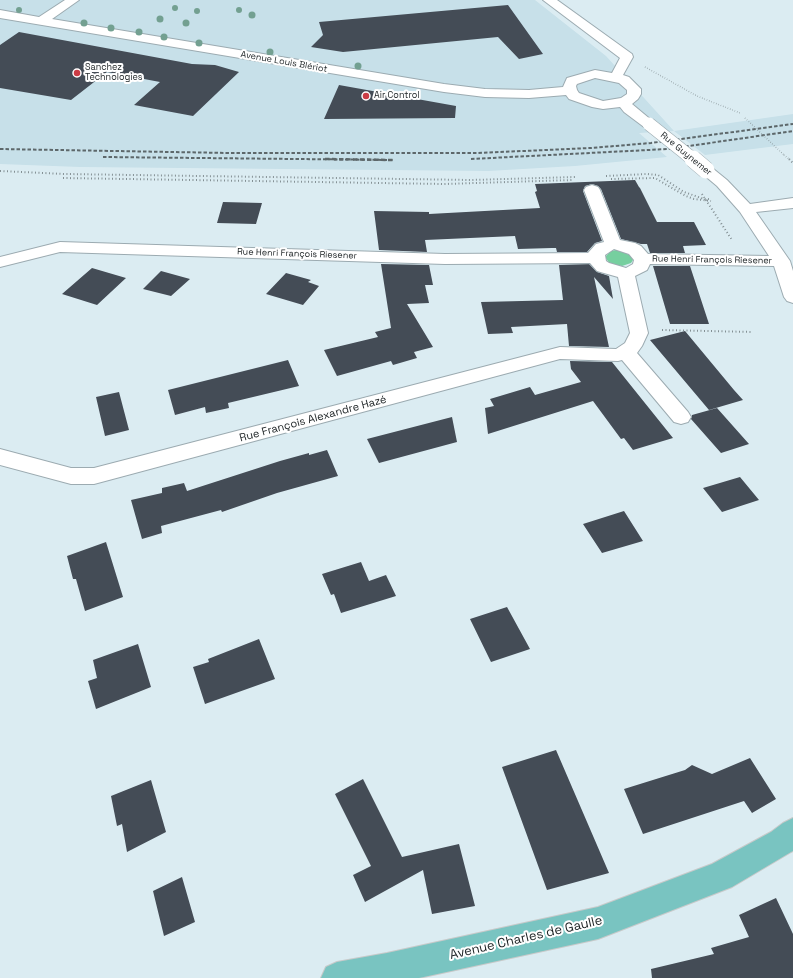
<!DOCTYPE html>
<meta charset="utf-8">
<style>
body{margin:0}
canvas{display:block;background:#dbecf2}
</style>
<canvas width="793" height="978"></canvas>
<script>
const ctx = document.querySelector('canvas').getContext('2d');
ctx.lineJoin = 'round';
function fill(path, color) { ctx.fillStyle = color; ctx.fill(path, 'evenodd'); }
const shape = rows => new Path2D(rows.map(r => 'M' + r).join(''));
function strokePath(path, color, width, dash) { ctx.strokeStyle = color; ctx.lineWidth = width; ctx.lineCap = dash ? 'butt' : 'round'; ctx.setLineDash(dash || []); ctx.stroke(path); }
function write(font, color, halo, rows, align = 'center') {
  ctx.font = font + ' "Space Grotesk",sans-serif'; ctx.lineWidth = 4; ctx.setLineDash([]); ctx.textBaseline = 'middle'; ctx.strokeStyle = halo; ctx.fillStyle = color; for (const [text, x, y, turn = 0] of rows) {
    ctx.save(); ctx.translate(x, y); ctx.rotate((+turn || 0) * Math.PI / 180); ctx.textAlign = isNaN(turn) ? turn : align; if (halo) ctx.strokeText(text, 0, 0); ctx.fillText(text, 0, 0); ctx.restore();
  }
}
const built = shape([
 [0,0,535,0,606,56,674,131,793,114,793,144,705,155,674,131,639,133,667,157,575,166,488,171,80,167,0,164]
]);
const green = shape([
 [616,250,622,251,631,256,633,260,631,263,622,266,610,264,605,257,611,251]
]);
const building = shape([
 [508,5,543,54,519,59,498,37,343,52,311,47,323,35,319,22],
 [19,32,192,64,215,65,239,72,193,116,134,105,160,82,107,72,71,100,0,88,0,45],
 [339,85,456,106,455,118,324,119],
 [635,180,639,187,640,188,657,222,694,222,706,245,683,246,685,253,650,253,647,244,641,244,621,239,601,189,598,186,592,184,585,186,583,191,602,241,595,243,587,252,557,252,556,248,552,248,518,249,515,236,425,240,427,252,379,250,374,211,429,212,429,214,540,208,535,192,537,191,535,184],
 [223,202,262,203,256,224,217,223],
 [381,264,429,265,433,285,425,285,429,303,407,304,433,347,414,352,417,358,393,365,391,361,337,376,324,350,378,337,375,332,391,328],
 [589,264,597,272,609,276,613,299,594,277,609,347,569,346,567,324,511,327,513,333,488,334,481,302,563,300,559,265],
 [653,266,690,266,709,324,670,324],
 [92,268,126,278,97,305,62,294],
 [161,271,190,279,171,296,143,289],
 [286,273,311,280,308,282,319,286,303,305,266,294],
 [685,331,734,390,743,400,709,410,650,340],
 [288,360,299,386,228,403,229,408,206,413,205,407,175,415,168,390],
 [570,361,612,362,673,438,633,450,624,438,621,439,593,401,488,434,485,408,494,406,490,399,530,387,535,395,581,382,571,369],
 [119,392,129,430,105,436,96,397],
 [717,408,749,444,721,453,691,419,692,415],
 [452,417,457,442,379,463,367,439],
 [327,450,338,476,277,493,222,512,221,510,161,526,162,533,142,539,131,500,162,493,162,488,184,483,187,491,280,461,309,453,309,455],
 [740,477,759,500,722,512,703,488],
 [624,511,643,541,602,553,583,524],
 [106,542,123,597,85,611,76,579,73,579,67,556],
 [361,562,369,581,386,575,396,596,341,613,334,594,331,595,322,574],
 [507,607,530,649,491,662,470,619],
 [259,639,275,679,205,704,193,667,209,662,208,659],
 [138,644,151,687,96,709,88,681,97,678,93,660],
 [556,750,609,873,547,890,502,767],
 [750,758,776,799,752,813,744,801,643,834,624,789,685,770,692,765,712,774],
 [363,779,402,857,459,844,475,906,432,914,423,870,365,902,353,875,371,866,335,794],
 [151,780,166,832,127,852,122,824,117,826,111,796],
 [182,877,195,922,164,936,153,891],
 [776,898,793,934,793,978,652,978,651,969,714,954,711,948,749,937,739,915]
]);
const pathFar1 = shape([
 [645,67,697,96,740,113],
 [784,155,790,160]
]);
const path = shape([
 [789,159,793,163],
 [0,171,65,174,471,180,575,177],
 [606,176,647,174,658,175,684,192,704,199,709,199],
 [63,178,444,184,572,180],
 [611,179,655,178,686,196,694,199,711,201],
 [702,194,732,240],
 [662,330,753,332]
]);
const street = shape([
 [65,0,79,0,52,19,444,84,485,89,529,90,563,87,567,78,595,70,612,73,620,58,543,0,557,0,632,54,633,57,623,75,629,77,641,89,641,94,638,99,632,104,656,124,654,127,649,128,644,127,624,112,620,107,603,109,592,107,569,99,566,95,529,98,485,97,444,92,0,18,0,10,39,17,65,0],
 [595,78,619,83,627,90,627,94,621,98,603,101,579,93,577,90,576,86,577,84,595,78],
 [706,165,711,167,727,180,750,204,793,198,793,208,756,212,790,261,793,271,793,303,787,301,784,297,774,266,650,264,647,270,635,276,648,333,642,346,637,353,688,412,691,417,688,422,681,424,674,422,622,360,618,361,560,359,94,484,71,484,0,465,0,449,71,468,94,468,560,347,616,349,625,343,630,333,618,277,597,271,590,263,445,264,60,252,0,267,0,257,60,242,445,254,588,253,596,244,604,242,584,190,586,187,592,185,598,187,600,190,620,240,635,243,641,246,648,254,769,256,740,212,717,186,698,170,701,167,706,165],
 [614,249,629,254,634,260,633,264,626,268,609,263,606,261,605,255,614,249]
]);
const primary = shape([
 [793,818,793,851,791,852,732,887,598,939,419,978,321,978,326,967,337,962,387,953,598,907,712,864,771,832,783,823,793,818]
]);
const railFar1 = shape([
 [0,149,229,153,478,153,591,148,651,143,793,124],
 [103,157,393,160],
 [471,159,668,149,793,131]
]);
const rail = shape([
 [325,159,393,160]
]);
const pathBridge = shape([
 [745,118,784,155]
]);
const streetBridgeFar1 = shape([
 [649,124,694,160]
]);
const streetBridge = shape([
 [693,159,706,170]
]);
const trees = [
 [175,8,3],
 [19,10,3],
 [239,10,3],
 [197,11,3],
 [252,15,3.5],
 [160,19,3.5],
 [84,23,3.5],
 [186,23,3.5],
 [111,28,3.5],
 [139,32,3.5],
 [164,37,3.5],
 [199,43,3.5],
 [270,52,3.5],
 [358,66,3.5]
];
const markers = [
 [77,73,4,"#cc3c45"],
 [366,96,4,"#cc3c45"]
];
const farStreetnames = [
 ["Avenue Louis Blériot",284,62,10],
 ["Rue Guynemer",686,154,39],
 ["Rue Henri François Riesener",297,254,2],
 ["Rue Henri François Riesener",712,260,1]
];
const farPoinames = [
 ["Sanchez",85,68],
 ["Technologies",85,78],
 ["Air Control",374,96]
];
const streetNames = [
 ["Rue François Alexandre Hazé",313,419,-15]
];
const nearStreetnames = [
 ["Avenue Charles de Gaulle",526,938,-13]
];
fill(built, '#c7e0e9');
fill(green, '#76cf9f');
fill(building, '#444c56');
strokePath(street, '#9cabb1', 2);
strokePath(primary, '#c8caca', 2);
strokePath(pathFar1, '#838f93', 1.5, [0.5, 2]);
strokePath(path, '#838f93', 2, [1, 2.5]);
fill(street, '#fff');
fill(primary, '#79c4c1');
strokePath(railFar1, '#5d676a', 2, [3.5, 2]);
strokePath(rail, '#5d676a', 2.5, [4.5, 2.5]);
strokePath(streetBridgeFar1, '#9cabb1', 14, []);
strokePath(streetBridge, '#9cabb1', 18, []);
strokePath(pathBridge, '#838f93', 1.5, [0.5, 2]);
strokePath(streetBridgeFar1, '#fff', 13);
strokePath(streetBridge, '#fff', 17);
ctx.fillStyle = '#73a091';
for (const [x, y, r] of trees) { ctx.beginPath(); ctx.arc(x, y, r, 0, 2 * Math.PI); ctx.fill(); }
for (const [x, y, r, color] of markers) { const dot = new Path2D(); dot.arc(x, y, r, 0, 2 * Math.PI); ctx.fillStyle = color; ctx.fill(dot); strokePath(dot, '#fff', 1.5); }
write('9px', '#1b2123', '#fff', farStreetnames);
write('9px', '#1b2123', '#fff', farPoinames, 'left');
write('11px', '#1b2123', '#fff', streetNames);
write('13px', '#1b2123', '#fff', nearStreetnames);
</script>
